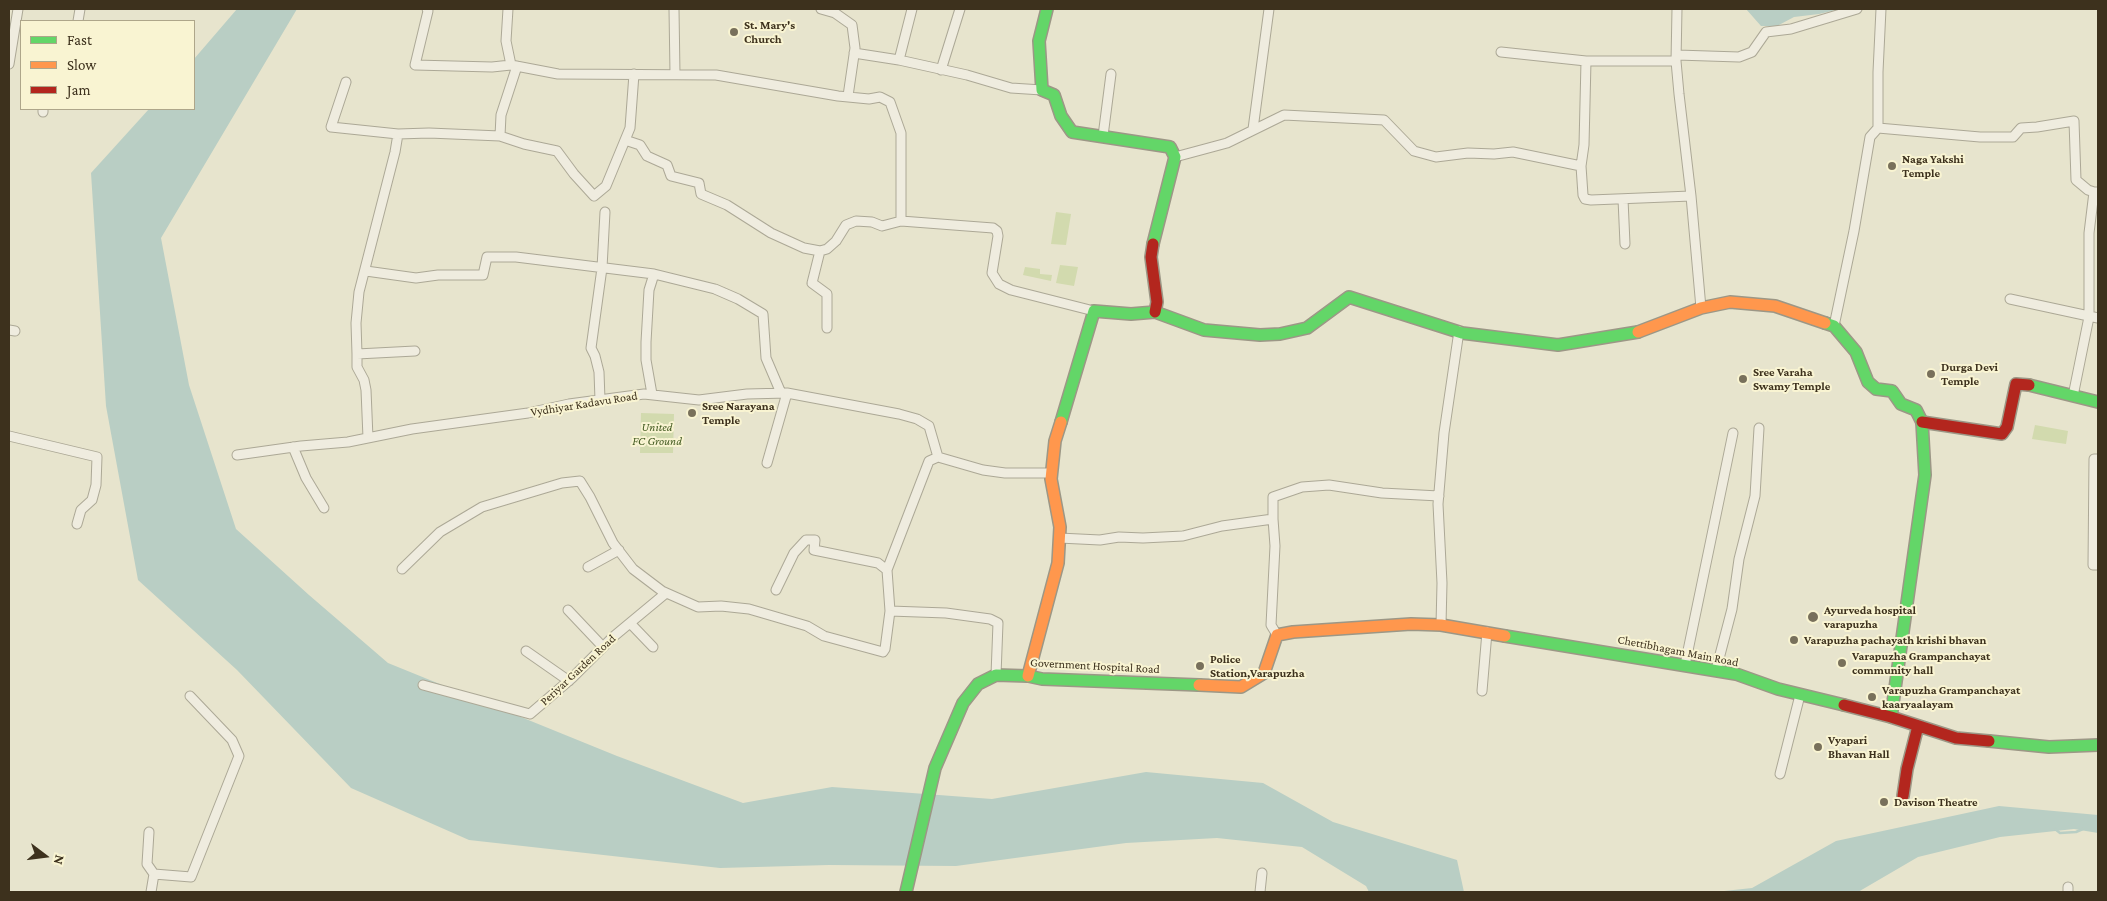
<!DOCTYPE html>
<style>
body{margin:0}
#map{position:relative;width:2107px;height:901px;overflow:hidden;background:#e7e4cd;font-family:"Crimson Pro",serif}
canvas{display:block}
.frame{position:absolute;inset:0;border:10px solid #3d311d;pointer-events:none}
.legend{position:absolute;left:20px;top:20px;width:175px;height:90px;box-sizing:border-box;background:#f9f4d2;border:1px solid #aea68a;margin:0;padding:6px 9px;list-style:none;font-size:15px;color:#3d311d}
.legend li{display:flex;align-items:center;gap:10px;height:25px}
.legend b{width:25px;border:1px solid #aea68a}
.north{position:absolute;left:20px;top:831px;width:50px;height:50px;-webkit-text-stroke:4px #f9f4d2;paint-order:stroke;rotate:105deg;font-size:14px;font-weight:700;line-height:20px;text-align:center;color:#3d311d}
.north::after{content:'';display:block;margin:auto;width:18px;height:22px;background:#3d311d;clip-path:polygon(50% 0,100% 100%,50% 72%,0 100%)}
</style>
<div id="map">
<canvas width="2107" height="901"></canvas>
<div class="frame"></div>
<ul class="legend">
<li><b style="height:6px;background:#63d668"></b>Fast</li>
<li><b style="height:6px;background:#ff974d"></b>Slow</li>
<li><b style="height:6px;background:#b3261e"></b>Jam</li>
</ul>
<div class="north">N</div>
</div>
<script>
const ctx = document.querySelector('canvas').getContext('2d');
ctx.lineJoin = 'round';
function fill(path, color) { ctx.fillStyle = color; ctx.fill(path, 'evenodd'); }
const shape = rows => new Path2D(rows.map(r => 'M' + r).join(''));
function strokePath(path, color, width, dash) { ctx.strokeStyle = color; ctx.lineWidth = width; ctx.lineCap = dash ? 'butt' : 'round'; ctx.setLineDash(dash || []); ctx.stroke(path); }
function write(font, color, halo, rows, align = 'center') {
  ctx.font = font + ' "Crimson Pro",serif'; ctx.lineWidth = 4; ctx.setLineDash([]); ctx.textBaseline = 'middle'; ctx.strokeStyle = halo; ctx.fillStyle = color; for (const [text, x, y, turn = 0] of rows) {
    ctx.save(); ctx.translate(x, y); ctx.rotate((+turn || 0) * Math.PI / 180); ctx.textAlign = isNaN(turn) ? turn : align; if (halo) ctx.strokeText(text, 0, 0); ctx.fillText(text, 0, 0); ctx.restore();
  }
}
const green = shape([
 [1056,212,1071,214,1066,245,1051,244],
 [1060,265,1078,267,1074,286,1056,283],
 [1025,267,1040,269,1040,274,1052,275,1051,281,1023,275],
 [641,413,674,414,673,453,640,453],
 [2035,425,2068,431,2066,444,2032,439]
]);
const water = shape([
 [237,9,297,9,161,238,189,385,236,529,309,595,388,663,617,756,743,803,832,787,992,799,1146,772,1263,783,1333,822,1457,860,1464,892,1369,892,1366,886,1302,847,1217,838,1126,843,956,866,829,865,720,868,469,840,351,788,237,670,138,580,106,406,91,173,149,109,194,109,194,59],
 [1746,9,1840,9,1819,14,1794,17,1777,26,1761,26],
 [1999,806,2098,815,2098,833,2074,829,2000,837,1918,857,1858,892,1715,892,1752,888,1836,841]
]);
const stream = shape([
 [2055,829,2060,833,2076,832,2083,829]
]);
const street = shape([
 [427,9,428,11,415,65,492,67,511,65],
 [508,9,506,41,511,65,558,74,716,75,838,96,869,99,880,97,890,102,901,133,901,221,993,228,997,231,998,236,992,273,999,284,1011,290,1094,311],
 [674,9,675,74],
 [821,9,835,13,852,25,855,48,848,96],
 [1677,9,1676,61,1679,94,1691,196,1701,308],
 [1881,9,1878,72,1878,128,1980,137,2013,137,2021,128,2037,127,2074,121,2076,180,2088,190,2094,192],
 [78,21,80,9],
 [1501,52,1586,61,1676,61],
 [854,53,899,60,967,75,1011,88,1042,90],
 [1677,55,1739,57,1752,52,1766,32,1791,29,1857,9],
 [899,60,912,9],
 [1586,61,1584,145,1581,166,1583,195,1585,199,1591,200,1691,196],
 [9,64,18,9],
 [941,70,960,9],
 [346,82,331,127,398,134],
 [43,112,43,109],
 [1253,129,1269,9],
 [500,136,501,115,517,66],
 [1103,136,1111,74],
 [625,140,640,145,647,156,667,165,671,176,699,183,701,194,727,205,771,233,804,248,820,251,827,249,836,241,846,225,856,221,872,222,882,226,901,221],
 [1175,157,1227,143,1284,115,1384,120,1414,151,1436,157,1468,153,1494,154,1513,152,1581,166],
 [1623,199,1625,244],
 [820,251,812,283,827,294,827,328],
 [366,271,416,278,438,275,483,275,487,257,516,257,654,274,715,289,738,299,763,314,766,358,781,393],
 [2010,299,2098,318],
 [1834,326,1854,231,1870,137,1878,128],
 [9,330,15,331],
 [357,354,415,351],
 [652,394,646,360,646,342,649,290,654,274],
 [2073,396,2089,317,2089,233,2094,192,2098,192],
 [600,400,599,372,595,356,591,348,602,268,605,212],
 [9,436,97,457,96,485,92,500,81,510,77,524],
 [368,438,366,390,364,380,357,367,357,354,356,323,359,292,395,152,398,134,429,133,500,136,524,144,557,151,574,174,594,196,606,186,630,128,634,74],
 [293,447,306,478,324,508],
 [237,455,301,446,348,442,412,429,528,413,569,404,644,394,699,400,747,394,787,393,899,414,917,419,929,426,938,457,983,470,1005,473,1052,473],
 [2098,459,2094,459,2093,565,2098,565],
 [767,463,787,393],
 [1273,519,1273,497,1302,487,1329,485,1382,493,1439,496],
 [1059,538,1100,540,1119,537,1143,538,1183,536,1222,526,1273,519,1275,546,1271,625,1277,635],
 [588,567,619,550],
 [402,569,440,532,482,507,562,483,580,481,590,497,613,543,633,569,662,591,698,607,721,606,749,609,807,626,824,636,883,652,885,649,890,611,946,613,990,619,998,623,996,675],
 [887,570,929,461,938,457],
 [776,590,794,553,806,540,815,540,814,550,878,563,887,570,890,611],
 [568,610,603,647],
 [630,623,653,647],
 [1441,625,1442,583,1438,504,1444,433,1459,331],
 [526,651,569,681],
 [1685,665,1733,433],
 [1716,670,1732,609,1739,559,1755,496,1759,428],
 [423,685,530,714,572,678,613,637,666,593],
 [1482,691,1487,632],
 [1780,774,1800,695],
 [149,832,147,864,154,874,151,892],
 [154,874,191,877,239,756,232,740,190,696],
 [1260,892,1262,873],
 [2068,892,2068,887]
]);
const fast = shape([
 [1047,9,1039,41,1042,90,1054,95,1061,116,1072,132,1170,147,1175,157,1153,244],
 [1825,323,1834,326,1856,352,1868,382,1876,389,1892,391,1901,404,1916,410,1922,422,1925,475,1891,717],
 [2029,385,2098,402],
 [1061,422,1094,311,1131,314,1155,312,1204,330,1260,335,1280,334,1307,328,1349,297,1462,333,1558,345,1638,332],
 [1505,636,1736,674,1778,689,1844,705],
 [1989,741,2049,747,2098,745],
 [906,892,935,768,963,703,978,684,996,675,1028,676,1042,679,1199,685]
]);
const slow = shape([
 [1638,332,1701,308,1730,302,1775,306,1825,323],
 [1028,676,1058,563,1060,527,1051,479,1055,441,1061,422],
 [1199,685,1241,687,1264,673,1277,635,1293,632,1411,624,1441,625,1505,636]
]);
const jam = shape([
 [1153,244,1151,257,1157,302,1155,312],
 [1922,422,2002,434,2007,427,2016,384,2029,385],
 [1844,705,1891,717,1956,738,1989,741],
 [1903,796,1907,769,1918,726]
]);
const markers = [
 [734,32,5,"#78705b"],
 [1892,166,5,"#78705b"],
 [1931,374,5,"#78705b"],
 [1743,379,5,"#78705b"],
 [692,413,5,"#78705b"],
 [1813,617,6,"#78705b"],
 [1794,640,5,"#78705b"],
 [1842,663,5,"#78705b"],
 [1200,666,5,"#78705b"],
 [1872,697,5,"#78705b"],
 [1818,747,5,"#78705b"],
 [1884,802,5,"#78705b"]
];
const poiNames = [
 ["St. Mary's",744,25],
 ["Church",744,39],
 ["Naga Yakshi",1902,159],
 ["Temple",1902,173],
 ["Durga Devi",1941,367],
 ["Temple",1941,381],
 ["Sree Varaha",1753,372],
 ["Swamy Temple",1753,386],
 ["Sree Narayana",702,406],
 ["Temple",702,420],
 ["Ayurveda hospital",1824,610],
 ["varapuzha",1824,624],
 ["Varapuzha pachayath krishi bhavan",1804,640],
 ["Varapuzha Grampanchayat",1852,656],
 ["community hall",1852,670],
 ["Police",1210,659],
 ["Station,Varapuzha",1210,673],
 ["Varapuzha Grampanchayat",1882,690],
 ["kaaryaalayam",1882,704],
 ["Vyapari",1828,740],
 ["Bhavan Hall",1828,754],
 ["Davison Theatre",1894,802]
];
const streetNames = [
 ["Vydhiyar Kadavu Road",584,404,-9],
 ["Chettibhagam Main Road",1678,651,11],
 ["Government Hospital Road",1095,666,3],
 ["Periyar Garden Road",578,670,-43]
];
const parkNames = [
 ["United",657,427],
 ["FC Ground",657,441]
];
fill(green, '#d2daae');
fill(water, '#b9cec4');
strokePath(stream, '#b9cec4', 2.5);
strokePath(street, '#aca896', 11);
strokePath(fast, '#9c9786', 14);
strokePath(slow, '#9c9786', 14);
strokePath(jam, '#9c9786', 14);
strokePath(street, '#efecdf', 9);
strokePath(fast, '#63d668', 11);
strokePath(slow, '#ff974d', 11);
strokePath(jam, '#b3261e', 11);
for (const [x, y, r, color] of markers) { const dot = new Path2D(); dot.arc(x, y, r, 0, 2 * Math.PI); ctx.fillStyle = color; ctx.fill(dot); strokePath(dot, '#f9f4d2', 2); }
write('bold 12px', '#3d311d', '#f9f4d2', poiNames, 'left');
write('12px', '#3d311d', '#f9f4d2', streetNames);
write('italic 12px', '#435b21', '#f9f4d2', parkNames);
</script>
